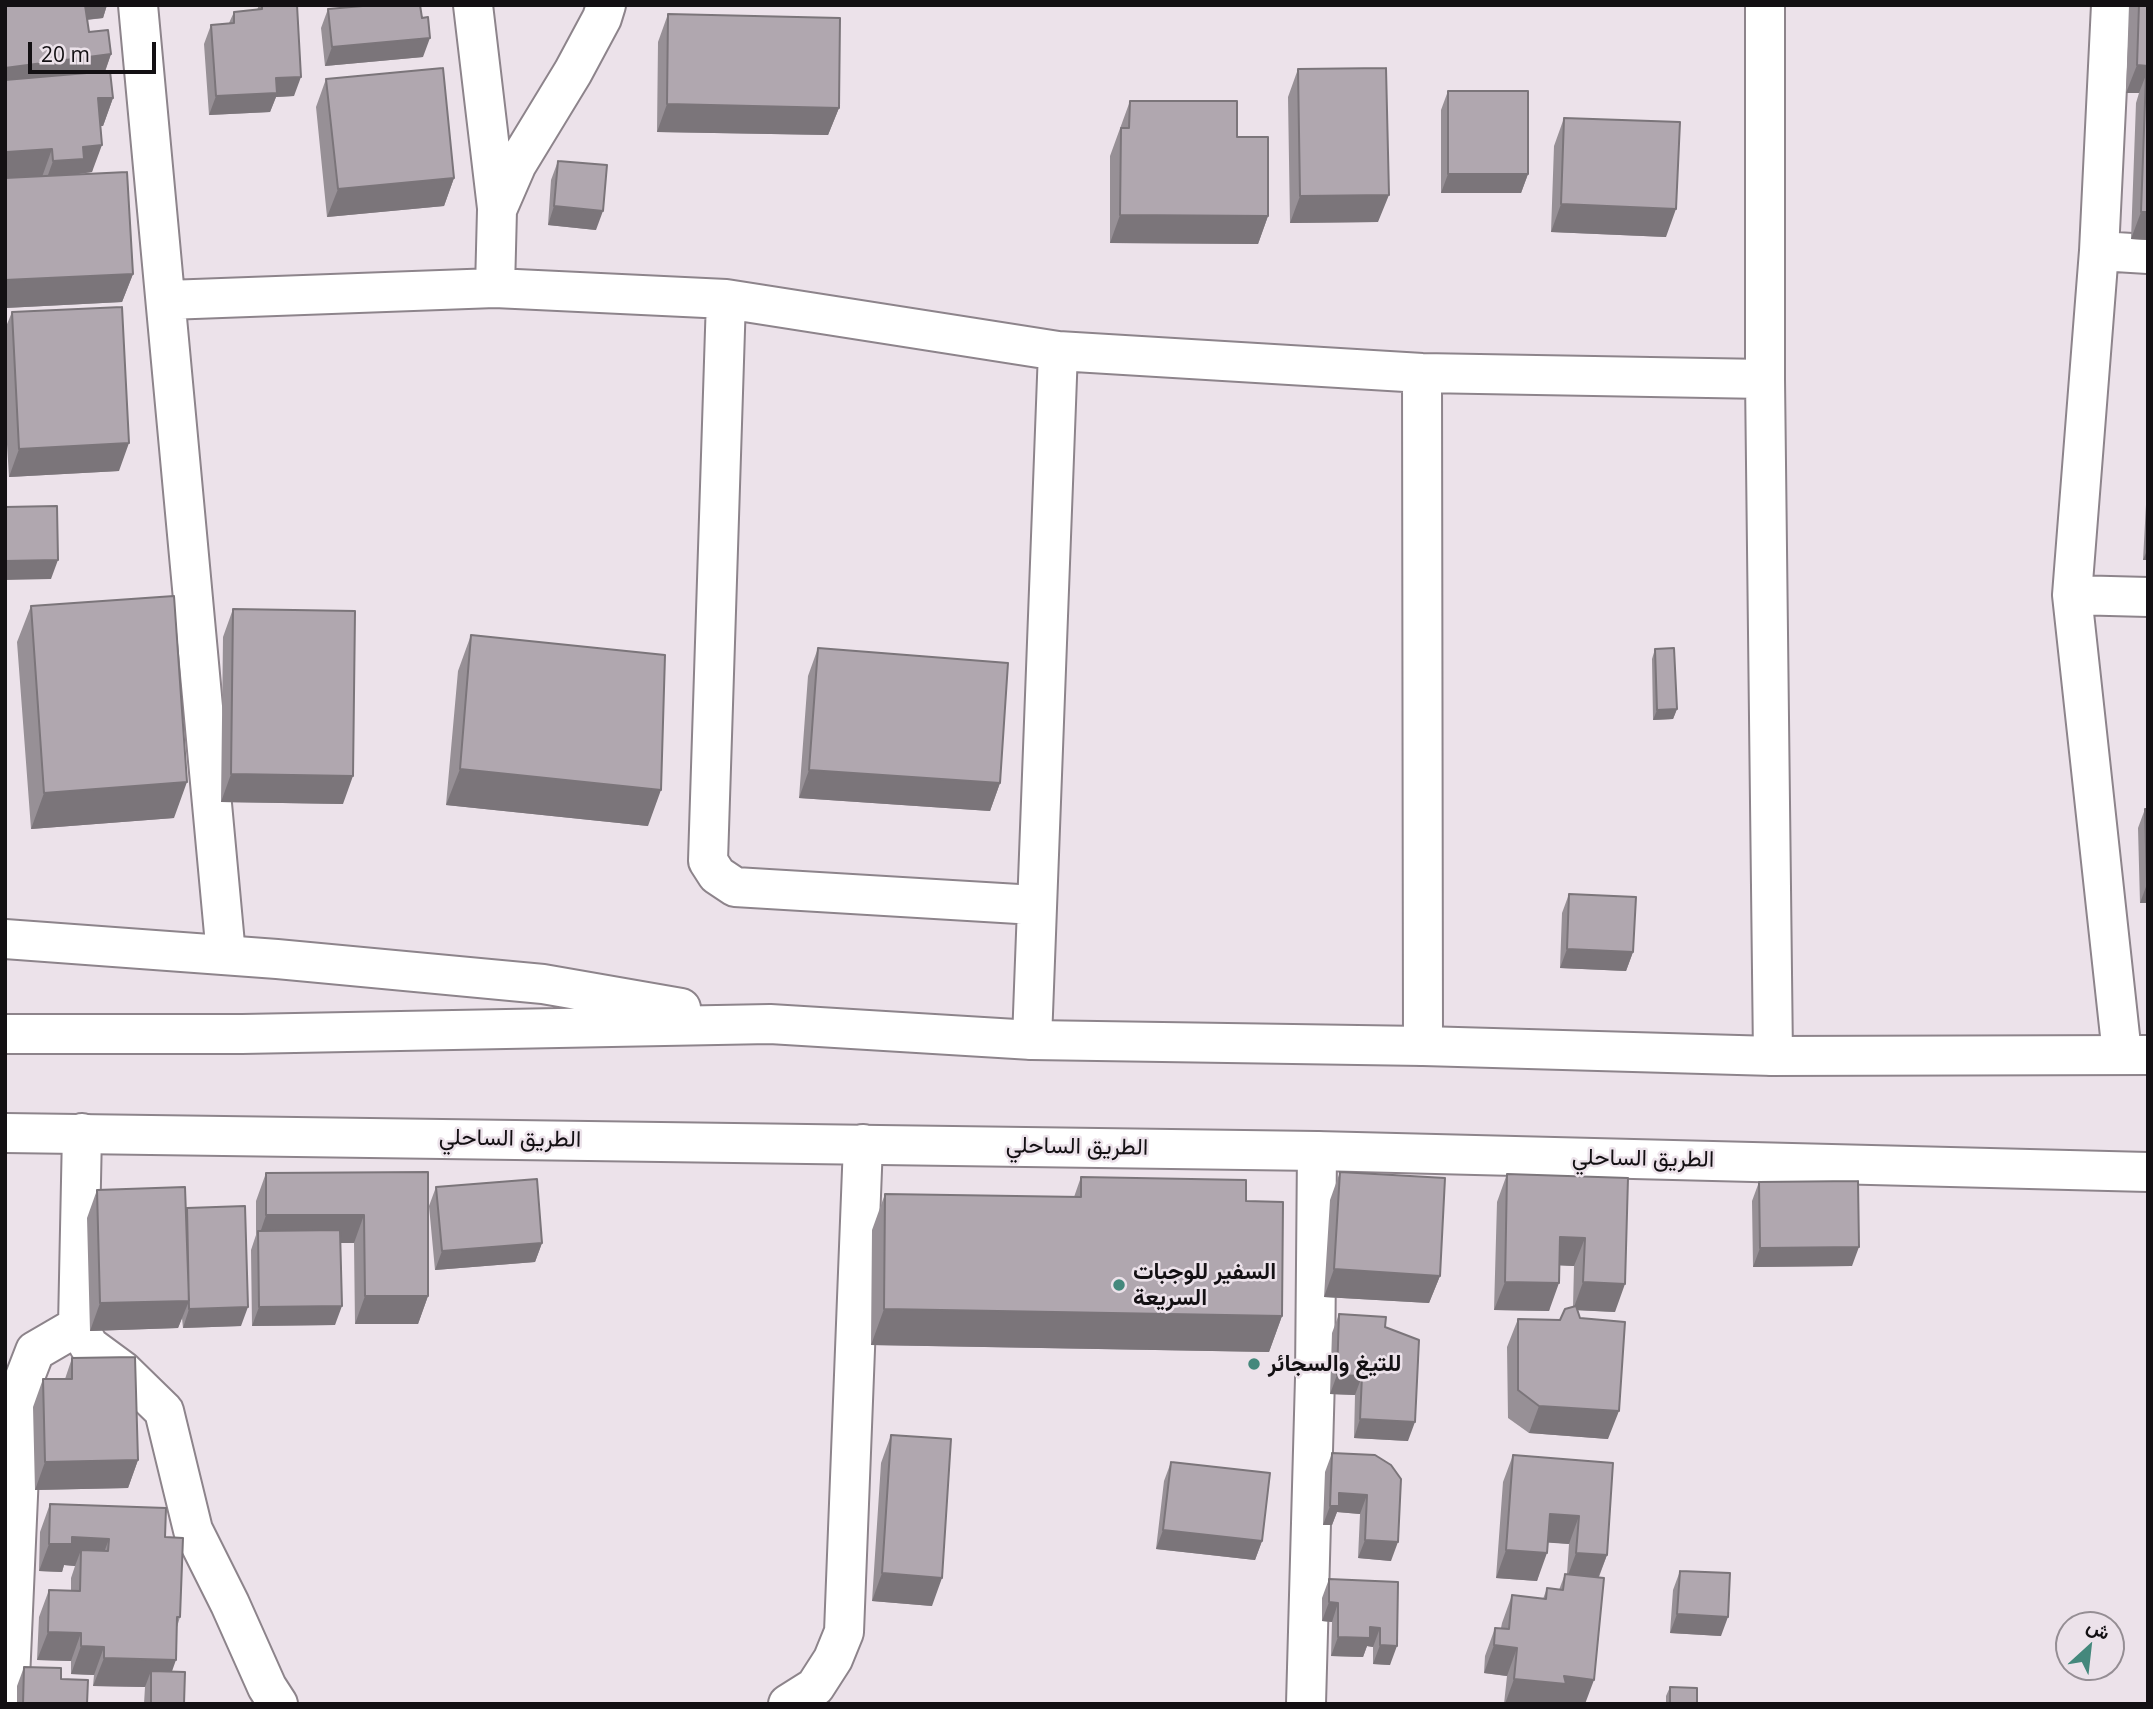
<!DOCTYPE html>
<meta charset="utf-8">
<style>
body{margin:0}
#map{position:relative;width:2153px;height:1709px;overflow:hidden;background:#ece2ea;font-family:"Open Sans",Vazirmatn,sans-serif}
canvas{display:block}
.frame{position:absolute;inset:0;border:7px solid #131013;pointer-events:none}
.north{position:absolute;left:2055px;top:1611px;width:70px;height:70px;box-sizing:border-box;background:#ece2ea;border:2px solid #958e94;border-radius:50%;rotate:27deg;font-size:19px;font-weight:700;line-height:28px;text-align:center;color:#131013}
.north::after{content:'';display:block;margin:auto;width:24px;height:32px;background:#44887c;clip-path:polygon(50% 0,100% 100%,50% 72%,0 100%)}
.scale{position:absolute;left:28px;top:42px;width:128px;height:32px;box-sizing:border-box;border:4px solid #131013;border-top:0;padding-left:9px;font-size:21px;line-height:24px;white-space:nowrap;color:#131013;-webkit-text-stroke:5px #ece2ea;paint-order:stroke}
</style>
<div id="map">
<canvas width="2153" height="1709"></canvas>
<div class="frame"></div>
<div class="north">ش</div>
<div class="scale">20 m</div>
</div>
<script>
const ctx = document.querySelector('canvas').getContext('2d');
ctx.lineJoin = 'round';
const shape = rows => new Path2D(rows.map(r => 'M' + r).join(''));
function strokePath(path, color, width, dash) { ctx.strokeStyle = color; ctx.lineWidth = width; ctx.lineCap = dash ? 'butt' : 'round'; ctx.setLineDash(dash || []); ctx.stroke(path); }
function fill(path, color) { ctx.fillStyle = color; ctx.fill(path, 'evenodd'); }
function write(font, color, halo, rows, align = 'center') {
  ctx.font = font + ' "Open Sans",Vazirmatn,sans-serif'; ctx.lineWidth = 5; ctx.setLineDash([]); ctx.textBaseline = 'middle'; ctx.strokeStyle = halo; ctx.fillStyle = color; for (const [text, x, y, turn = 0] of rows) {
    ctx.save(); ctx.translate(x, y); ctx.rotate((+turn || 0) * Math.PI / 180); ctx.textAlign = isNaN(turn) ? turn : align; if (halo) ctx.strokeText(text, 0, 0); ctx.fillText(text, 0, 0); ctx.restore();
  }
}
const minor = shape([
 [138,5,226,955],
 [473,5,497,208],
 [606,5,602,18,573,72,517,164,497,210,495,288,726,299,1058,351,1422,373,1765,379],
 [1765,5,1765,379,1773,1056],
 [2111,5,2099,251,2072,595,2122,1054],
 [2099,251,2148,254],
 [726,299,708,861,717,875,735,887,1035,905],
 [167,300,495,288],
 [1422,373,1423,1046],
 [2072,595,2148,597],
 [1032,1040,1058,351],
 [82,1133,78,1326,89,1346,123,1371,164,1411,193,1530,230,1604,267,1687,278,1704],
 [9,1702,23,1382,35,1351,78,1326],
 [788,1704,815,1687,833,1659,844,1632,863,1144],
 [1306,1704,1315,1378,1317,1151]
]);
const highway = shape([
 [5,939,277,959,543,984,681,1008],
 [5,1034,242,1034,770,1024,1032,1040,1423,1046,1773,1056,2148,1055],
 [5,1133,1317,1151,2148,1172]
]);
const wall = shape([
 [5,5,107,5,103,18,87,20,89,32,111,54,105,72,113,98,103,126,101,126,92,172,78,174,133,274,122,302,5,308],
 [259,5,297,5,294,96,276,97,270,112,209,115,204,44,211,25,229,23,234,12,257,10],
 [2129,5,2148,5,2148,240,2131,239,2136,103,2139,93,2126,93],
 [328,9,423,57,325,66,321,28],
 [668,14,839,108,828,135,657,132,658,42],
 [1298,69,1378,222,1290,223,1288,97],
 [326,79,454,178,444,206,327,217,316,107],
 [1448,91,1528,174,1521,193,1441,193,1441,110],
 [1130,101,1237,137,1268,216,1258,244,1110,243,1110,156],
 [1564,118,1666,237,1551,232,1554,146],
 [558,161,596,230,548,225,551,180],
 [2148,262,2148,404,2146,404,2146,268],
 [12,312,119,471,9,477,5,412,5,329],
 [2148,468,2148,560,2143,560],
 [31,606,174,818,31,829,17,642],
 [233,609,343,804,221,802,223,637],
 [471,635,648,826,446,805,458,671],
 [818,648,1000,783,990,811,799,798,808,676],
 [1655,649,1677,709,1673,719,1653,720,1652,659],
 [2145,809,2148,809,2148,903,2140,903,2138,828],
 [1569,894,1633,952,1626,971,1560,968,1562,913],
 [428,1172,428,1296,418,1324,355,1324,354,1243,340,1243,335,1325,252,1326,251,1250,256,1235,256,1201,266,1173],
 [1340,1172,1440,1276,1429,1303,1324,1297,1330,1200],
 [1507,1174,1628,1178,1615,1312,1577,1310,1608,1439,1529,1433,1508,1418,1507,1347,1518,1319,1560,1320,1573,1307,1574,1266,1559,1265,1549,1311,1494,1310,1497,1202],
 [1081,1177,1246,1201,1282,1316,1269,1352,871,1345,872,1230,885,1194,1074,1197],
 [1759,1182,1852,1266,1753,1267,1752,1201],
 [436,1187,542,1243,535,1262,435,1270,429,1206],
 [97,1190,186,1210,241,1326,183,1328,182,1318,178,1328,90,1331,87,1218],
 [1339,1314,1385,1327,1408,1441,1354,1438,1355,1395,1330,1394,1332,1333],
 [72,1358,138,1460,128,1488,35,1490,33,1407,43,1379,65,1379],
 [891,1435,932,1606,872,1601,881,1463],
 [1332,1453,1375,1455,1391,1561,1358,1558,1360,1514,1337,1512,1332,1525,1323,1525,1325,1472],
 [1513,1455,1613,1463,1607,1555,1599,1577,1585,1704,1504,1704,1507,1676,1484,1673,1485,1656,1495,1628,1501,1628,1502,1623,1512,1595,1543,1599,1547,1588,1559,1590,1565,1574,1567,1574,1569,1544,1548,1542,1537,1581,1496,1578,1503,1482],
 [1171,1462,1262,1541,1255,1560,1156,1549,1164,1481],
 [50,1504,165,1537,180,1617,177,1627,172,1671,184,1704,144,1704,145,1687,93,1686,94,1675,71,1674,71,1661,37,1660,39,1617,49,1590,71,1590,71,1578,75,1566,64,1565,62,1572,39,1571,40,1532],
 [1680,1571,1721,1636,1670,1633,1673,1590],
 [1329,1579,1398,1582,1390,1665,1373,1664,1373,1647,1367,1646,1363,1657,1331,1656,1332,1622,1322,1621,1322,1598],
 [24,1667,61,1679,87,1704,17,1704,17,1686],
 [1670,1687,1697,1704,1666,1704,1666,1696]
]);
const shadedWall = shape([
 [79,5,107,5,103,18,73,21],
 [430,38,423,57,325,66,332,47],
 [111,54,101,82,5,94,5,68],
 [2137,65,2148,66,2148,94,2146,75,2139,93,2126,93],
 [301,77,294,96,276,97,270,112,209,115,216,96,276,78],
 [98,98,113,98,103,126,88,126],
 [667,104,839,108,828,135,657,132],
 [102,145,92,172,78,174,43,189,53,161,83,147],
 [52,149,42,177,5,179,5,156,7,152],
 [1448,174,1528,174,1521,193,1441,193],
 [454,178,444,206,327,217,338,189],
 [1389,195,1378,222,1290,223,1300,196],
 [1561,204,1676,209,1666,237,1551,232],
 [554,206,603,211,596,230,548,225],
 [2141,212,2148,212,2148,240,2131,239],
 [1120,215,1268,216,1258,244,1110,243],
 [133,274,122,302,5,308,5,280],
 [129,443,119,471,9,477,19,449],
 [2148,548,2148,560,2143,560],
 [58,560,51,579,5,580,5,561],
 [1677,709,1673,719,1653,720,1657,710],
 [460,769,661,790,648,826,446,805],
 [809,770,1000,783,990,811,799,798],
 [231,774,353,776,343,804,221,802],
 [187,782,174,818,31,829,44,793],
 [2147,884,2148,903,2140,903],
 [1567,949,1633,952,1626,971,1560,968],
 [266,1215,364,1215,354,1243,258,1243,258,1239],
 [1560,1237,1585,1238,1574,1266,1549,1265],
 [542,1243,535,1262,435,1270,442,1251],
 [1859,1247,1852,1266,1753,1267,1760,1248],
 [1334,1269,1440,1276,1429,1303,1324,1297],
 [1505,1282,1559,1283,1549,1311,1494,1310],
 [1583,1282,1625,1284,1615,1312,1573,1310],
 [365,1296,428,1296,418,1324,355,1324],
 [189,1301,178,1328,90,1331,100,1303],
 [342,1306,335,1325,252,1326,259,1307],
 [248,1307,241,1326,183,1328,189,1309],
 [884,1309,1282,1316,1269,1352,871,1345],
 [1337,1375,1362,1376,1355,1395,1330,1394],
 [1539,1406,1619,1411,1608,1439,1529,1433],
 [1360,1419,1415,1422,1408,1441,1354,1438],
 [138,1460,128,1488,35,1490,45,1462],
 [1339,1493,1367,1495,1360,1514,1337,1512,1332,1525,1323,1525,1330,1506],
 [1550,1514,1579,1516,1569,1544,1539,1542],
 [1163,1530,1262,1541,1255,1560,1156,1549],
 [72,1537,109,1539,99,1566,81,1550,75,1566,64,1565,62,1572,39,1571,49,1544],
 [1365,1540,1398,1542,1391,1561,1358,1558],
 [1506,1550,1547,1553,1537,1581,1496,1578],
 [1576,1553,1607,1555,1596,1583,1566,1581],
 [882,1573,942,1578,932,1606,872,1601],
 [1329,1602,1338,1603,1332,1622,1322,1621],
 [1677,1614,1728,1617,1721,1636,1670,1633],
 [1370,1627,1380,1628,1373,1647,1367,1646,1363,1657,1331,1656,1338,1637],
 [48,1632,81,1633,71,1661,37,1660],
 [1380,1645,1397,1646,1390,1665,1373,1664],
 [1494,1645,1517,1648,1507,1676,1484,1673],
 [81,1646,104,1647,94,1675,71,1674],
 [104,1658,176,1660,166,1688,151,1671,145,1687,93,1686],
 [1564,1676,1594,1680,1585,1704,1505,1704,1514,1679]
]);
const building = shape([
 [5,5,85,5,89,32,108,30,111,54,5,68,5,5],
 [262,5,297,5,301,77,276,78,277,93,216,96,211,25,234,23,234,12,262,9,262,5],
 [374,5,420,5,422,18,428,17,430,38,332,47,328,9,374,5],
 [2139,5,2148,5,2148,66,2137,65,2139,5],
 [668,14,840,18,839,108,667,104,668,14],
 [443,68,454,178,338,189,326,79,443,68],
 [1386,68,1389,195,1300,196,1298,69,1386,68],
 [110,71,113,98,98,98,102,145,83,147,84,159,53,161,52,149,7,152,8,165,5,165,5,80,110,71],
 [2146,75,2148,75,2148,212,2141,212,2146,75],
 [1448,91,1528,91,1528,174,1448,174,1448,91],
 [1130,101,1237,101,1237,137,1268,137,1268,216,1120,215,1121,128,1129,128,1130,101],
 [1564,118,1680,122,1676,209,1561,204,1564,118],
 [558,161,607,165,603,211,554,206,558,161],
 [127,172,133,274,5,280,5,178,127,172],
 [122,307,129,443,19,449,12,312,122,307],
 [57,506,58,560,5,561,5,507,57,506],
 [174,596,187,782,44,793,31,606,174,596],
 [233,609,355,611,353,776,231,774,233,609],
 [471,635,665,655,661,790,460,769,471,635],
 [818,648,1008,663,1000,783,809,770,818,648],
 [1674,648,1677,709,1657,710,1655,649,1674,648],
 [2145,809,2148,809,2147,884,2145,809],
 [1569,894,1636,897,1633,952,1567,949,1569,894],
 [428,1172,428,1296,365,1296,364,1215,266,1215,266,1173,428,1172],
 [1340,1172,1445,1178,1440,1276,1334,1269,1340,1172],
 [1507,1174,1628,1178,1625,1284,1583,1282,1585,1238,1560,1237,1559,1283,1505,1282,1507,1174],
 [1081,1177,1246,1180,1246,1201,1283,1202,1282,1316,884,1309,885,1194,1081,1197,1081,1177],
 [537,1179,542,1243,442,1251,436,1187,537,1179],
 [1858,1181,1859,1247,1760,1248,1759,1182,1858,1181],
 [185,1187,189,1301,100,1303,97,1190,185,1187],
 [245,1206,248,1307,189,1309,187,1208,245,1206],
 [340,1230,342,1306,259,1307,258,1231,340,1230],
 [1576,1306,1580,1318,1625,1322,1619,1411,1539,1406,1518,1390,1518,1319,1560,1320,1565,1309,1576,1306],
 [1339,1314,1386,1317,1385,1327,1419,1340,1415,1422,1360,1419,1362,1376,1337,1375,1339,1314],
 [135,1357,138,1460,45,1462,43,1379,72,1379,72,1358,135,1357],
 [891,1435,951,1439,942,1578,882,1573,891,1435],
 [1332,1453,1375,1455,1391,1465,1401,1479,1398,1542,1365,1540,1367,1495,1339,1493,1339,1506,1330,1506,1332,1453],
 [1513,1455,1613,1463,1607,1555,1576,1553,1579,1516,1550,1514,1547,1553,1506,1550,1513,1455],
 [1171,1462,1270,1473,1262,1541,1163,1530,1171,1462],
 [50,1504,166,1508,165,1537,183,1538,180,1617,177,1617,176,1660,104,1658,104,1647,81,1646,81,1633,48,1632,49,1590,80,1591,81,1550,108,1551,109,1539,72,1537,72,1544,49,1544,50,1504],
 [1680,1571,1730,1573,1728,1617,1677,1614,1680,1571],
 [1565,1574,1604,1578,1594,1680,1564,1676,1566,1684,1514,1679,1517,1648,1494,1645,1495,1628,1509,1629,1512,1595,1546,1599,1547,1588,1563,1590,1565,1574],
 [1329,1579,1398,1582,1397,1646,1380,1645,1380,1628,1370,1627,1370,1638,1338,1637,1338,1603,1329,1602,1329,1579],
 [24,1667,61,1668,61,1679,88,1680,87,1704,23,1704,24,1667],
 [151,1671,185,1672,184,1704,151,1704,151,1671],
 [1670,1687,1697,1688,1697,1704,1670,1704,1670,1687]
]);
const markers = [
 [1119,1285,7,"#44887c"],
 [1254,1364,7,"#44887c"]
];
const streetNames = [
 ["الطريق الساحلي",510,1139,1],
 ["الطريق الساحلي",1077,1147,1],
 ["الطريق الساحلي",1643,1159,1]
];
const poiNames = [
 ["السفير للوجبات",1133,1272],
 ["السريعة",1133,1298],
 ["للتيغ والسجائر",1268,1364]
];
strokePath(minor, '#8d848b', 42);
strokePath(highway, '#8d848b', 42);
strokePath(minor, '#fff', 38);
strokePath(highway, '#fff', 38);
fill(wall, '#979096');
fill(shadedWall, '#7b757a');
fill(building, '#b0a7af');
strokePath(building, '#7b757a', 2);
for (const [x, y, r, color] of markers) { const dot = new Path2D(); dot.arc(x, y, r, 0, 2 * Math.PI); ctx.fillStyle = color; ctx.fill(dot); strokePath(dot, '#ece2ea', 2.5); }
write('23px', '#131013', '#ece2ea', streetNames);
write('bold 23px', '#131013', '#ece2ea', poiNames, 'left');
</script>
